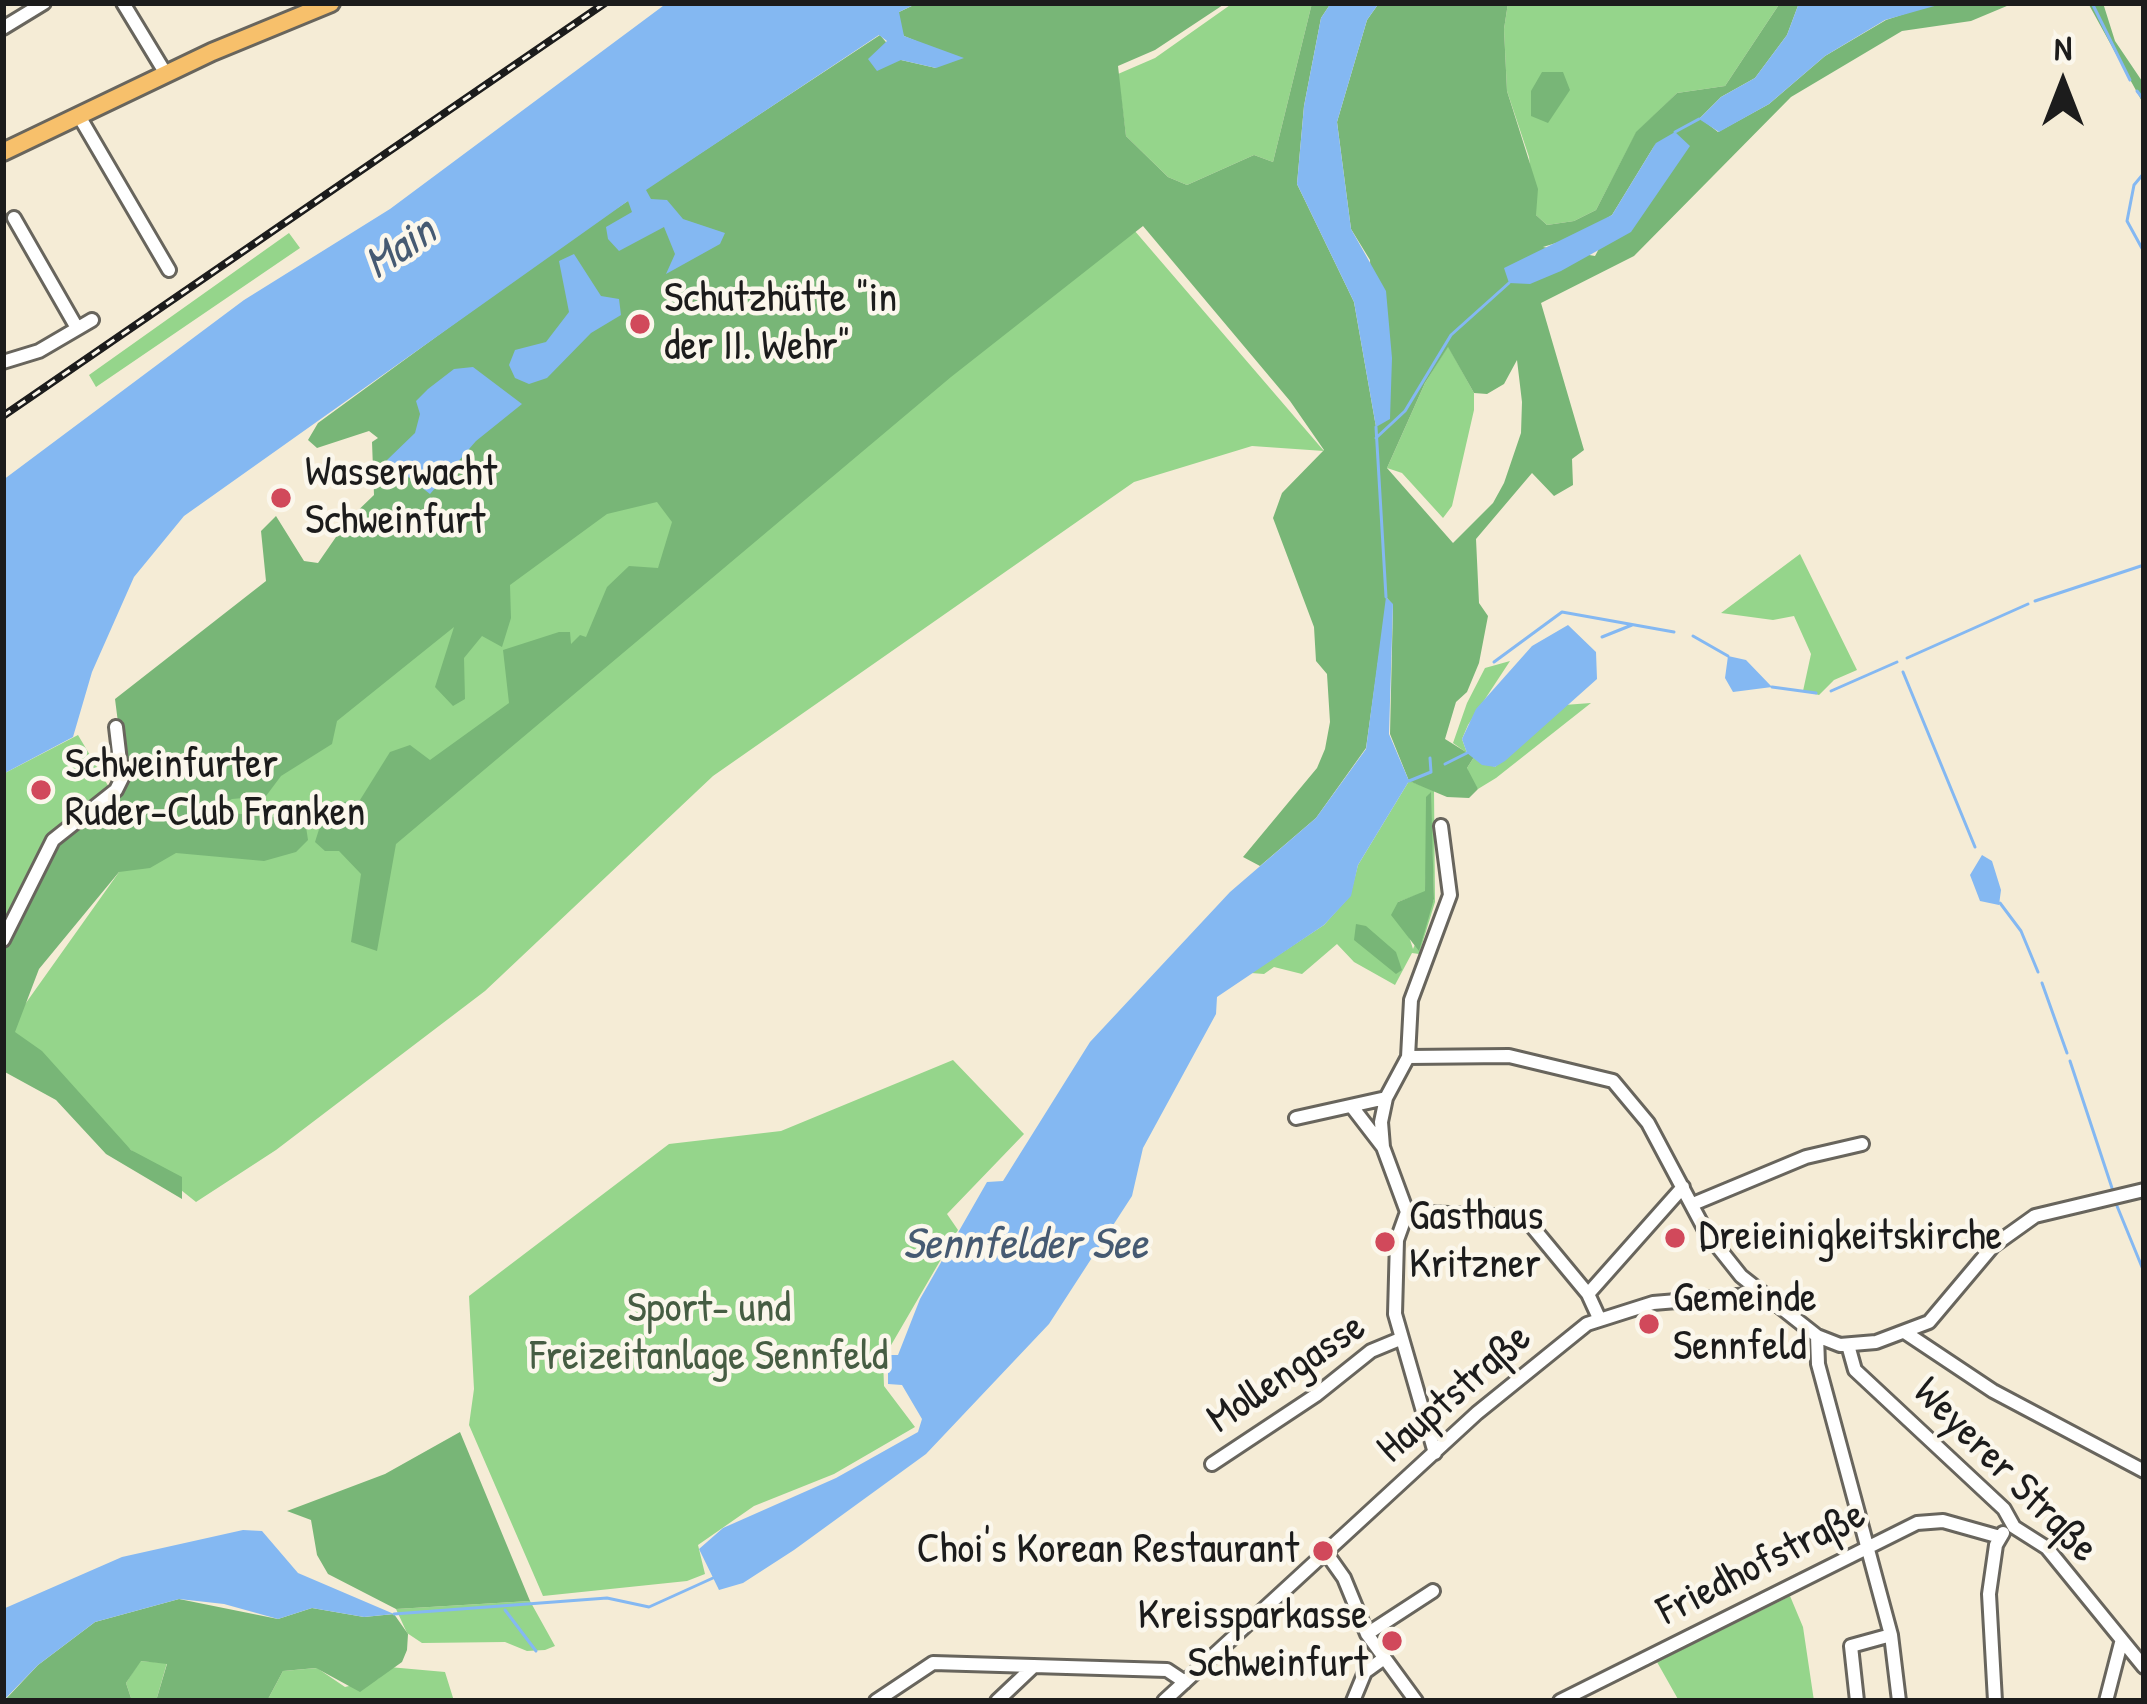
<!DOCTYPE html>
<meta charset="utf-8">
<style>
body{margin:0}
#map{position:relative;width:2147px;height:1704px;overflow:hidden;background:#f5ecd6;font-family:"Patrick Hand",sans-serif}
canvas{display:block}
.frame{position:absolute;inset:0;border:6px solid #1c1c1c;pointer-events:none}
.north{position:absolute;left:2003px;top:24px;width:120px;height:120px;-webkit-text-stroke:9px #fbf7ec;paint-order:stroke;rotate:0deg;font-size:33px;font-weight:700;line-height:48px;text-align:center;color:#1c1c1c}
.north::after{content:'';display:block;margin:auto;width:42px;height:54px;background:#1c1c1c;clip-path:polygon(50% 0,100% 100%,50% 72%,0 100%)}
</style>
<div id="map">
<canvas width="2147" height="1704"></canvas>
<div class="frame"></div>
<div class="north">N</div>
</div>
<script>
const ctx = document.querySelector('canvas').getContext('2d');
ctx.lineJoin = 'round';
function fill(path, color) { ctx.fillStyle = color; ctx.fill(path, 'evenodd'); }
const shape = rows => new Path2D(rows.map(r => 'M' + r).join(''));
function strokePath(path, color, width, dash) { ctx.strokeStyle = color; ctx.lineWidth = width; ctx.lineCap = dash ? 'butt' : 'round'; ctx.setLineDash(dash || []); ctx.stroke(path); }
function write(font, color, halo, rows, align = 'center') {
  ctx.font = font + ' "Patrick Hand",sans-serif'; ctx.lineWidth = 9; ctx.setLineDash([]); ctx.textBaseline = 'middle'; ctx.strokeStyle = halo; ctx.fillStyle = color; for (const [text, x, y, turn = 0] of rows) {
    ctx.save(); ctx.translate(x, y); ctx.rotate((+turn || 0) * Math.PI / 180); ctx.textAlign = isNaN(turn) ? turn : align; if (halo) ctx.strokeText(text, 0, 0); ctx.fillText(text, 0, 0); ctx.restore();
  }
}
const green = shape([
 [1233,3,1312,3,1273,162,1254,155,1187,185,1168,177,1126,136,1118,74,1155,58],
 [1508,3,1780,3,1725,86,1677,93,1636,133,1596,210,1574,221,1547,225,1536,215,1529,157,1507,91,1504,29],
 [1134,230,1324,451,1252,446,1134,482,713,776,485,991,276,1150,196,1202,91,1118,6,1031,119,872,308,666],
 [289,233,300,248,96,387,89,375],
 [1448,346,1474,393,1474,410,1452,506,1443,518,1402,473,1387,468,1425,383],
 [1800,554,1857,670,1834,680,1819,695,1803,691,1811,654,1794,616,1773,620,1721,613],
 [1510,661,1468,725,1462,739,1467,753,1453,743,1467,703,1485,668],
 [1591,703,1496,778,1478,789,1469,779,1467,768,1474,757,1495,767,1564,705],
 [78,735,110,789,70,816,30,867,3,926,3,774],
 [1409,781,1434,790,1435,902,1419,954,1412,953,1395,985,1354,962,1337,944,1302,974,1274,967,1264,974,1251,973,1324,925,1350,896,1358,865],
 [1430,792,1434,899,1413,949,1398,902,1425,892],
 [953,1060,1024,1134,947,1214,958,1230,883,1359,884,1386,915,1427,834,1474,754,1506,698,1545,705,1574,687,1581,543,1596,469,1425,474,1389,469,1296,669,1144,781,1131],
 [1790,1596,1803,1627,1814,1701,1679,1701,1657,1662],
 [530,1601,555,1646,545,1650,527,1651,505,1642,422,1643,407,1633,396,1609],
 [140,1661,167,1663,156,1701,132,1701,126,1683],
 [389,1667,445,1672,454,1701,267,1701,283,1671,317,1668,345,1687,378,1679]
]);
const forest = shape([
 [918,3,1226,3,1155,50,1118,66,1126,136,1168,177,1187,185,1254,155,1273,162,1312,3,1331,3,1321,18,1304,106,1297,184,1354,302,1376,427,1370,260,1351,229,1337,122,1367,20,1379,3,1508,3,1504,29,1507,91,1538,189,1536,215,1547,225,1574,221,1596,210,1636,132,1677,93,1725,86,1780,3,1799,3,1787,35,1755,78,1721,97,1700,118,1718,132,1769,104,1825,56,1886,20,1937,3,2014,3,1971,21,1902,31,1791,97,1634,256,1541,303,1584,450,1572,459,1573,485,1554,496,1532,473,1476,539,1479,603,1488,616,1479,663,1467,692,1456,702,1445,739,1474,757,1467,768,1478,789,1469,798,1447,797,1409,781,1390,734,1393,605,1387,598,1366,748,1316,818,1260,866,1243,857,1317,768,1325,749,1330,722,1327,674,1316,661,1314,627,1273,518,1282,493,1324,450,1290,401,1143,226,951,377,396,844,377,951,351,942,361,874,339,851,325,851,315,842,327,804,360,800,390,752,410,745,430,760,509,703,503,650,559,632,570,632,571,644,580,635,586,637,607,587,629,566,658,568,672,522,657,502,607,514,510,585,511,618,502,647,482,636,464,658,465,699,453,706,435,687,454,627,337,721,332,744,281,776,266,796,232,799,209,811,305,820,308,840,296,852,264,861,176,853,150,868,119,872,39,969,15,1032,42,1051,131,1150,182,1177,182,1199,106,1154,56,1100,3,1071,3,940,53,840,116,790,122,754,115,699,266,581,261,531,276,516,304,561,318,563,347,521,374,495,372,442,378,438,369,431,317,448,308,440,318,423,570,239,880,35,901,60,936,68,928,46,904,36,897,24,899,12],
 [1656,143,1595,256,1543,247,1579,236,1612,215],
 [1448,347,1474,393,1487,394,1504,384,1517,360,1522,402,1521,433,1504,483,1493,503,1453,543,1387,468,1425,383],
 [2088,3,2103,3,2115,41,2144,84,2144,105],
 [1542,72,1563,72,1570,90,1548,123,1531,116,1531,91],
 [1431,792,1434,899,1419,951,1391,915,1398,902,1425,891,1426,797],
 [1356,924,1366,926,1396,952,1402,970,1396,974,1354,940],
 [460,1432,530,1601,396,1609,328,1574,317,1555,311,1520,287,1511,385,1474],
 [179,1599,278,1619,312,1608,364,1617,394,1614,408,1634,407,1650,402,1662,360,1692,316,1668,283,1671,267,1701,156,1701,167,1664,141,1661,126,1683,132,1701,4,1701,38,1665,95,1622]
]);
const water = shape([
 [667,3,918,3,899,12,904,36,964,58,936,68,901,60,877,71,868,59,887,41,879,35,646,190,651,199,667,200,683,219,725,233,720,244,666,274,675,254,664,227,619,251,608,239,606,227,632,212,628,201,184,516,134,577,92,672,73,737,3,774,3,480,244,300,390,209],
 [1331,3,1379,3,1367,20,1337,122,1351,229,1386,291,1392,358,1390,419,1376,427,1354,302,1297,184,1304,106,1321,18],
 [1799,3,1938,5,1885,20,1825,56,1769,104,1719,132,1699,119,1721,97,1755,78,1787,35],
 [1675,132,1690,146,1631,232,1561,271,1530,284,1509,283,1504,268,1612,215,1656,143],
 [574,254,601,296,619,299,621,315,591,333,547,378,529,384,515,378,509,365,515,350,546,342,569,312,559,261],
 [473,367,522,404,476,441,430,494,387,460,415,433,420,414,416,401,428,389,454,369],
 [1386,597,1393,604,1389,734,1409,781,1358,865,1351,896,1324,925,1217,997,1216,1014,1143,1148,1132,1196,1049,1324,926,1454,794,1550,743,1583,719,1590,699,1549,723,1528,836,1478,918,1432,922,1419,902,1385,888,1384,888,1355,898,1355,920,1299,987,1182,1003,1181,1090,1042,1230,892,1316,818,1366,749],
 [1568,625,1596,652,1597,679,1505,761,1495,767,1482,765,1467,753,1462,739,1476,709,1532,646],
 [1728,656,1746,660,1772,687,1733,692,1725,678],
 [1982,855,1992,861,2001,890,1999,905,1980,901,1970,875],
 [243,1530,262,1531,298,1573,394,1614,364,1617,312,1608,278,1619,224,1604,179,1599,95,1622,38,1665,3,1701,3,1609,122,1557]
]);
const stream = shape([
 [2092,3,2130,80],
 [2137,91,2144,100],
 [1675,132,1699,119],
 [2144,173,2134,185,2127,221,2144,252],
 [1376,427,1386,597],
 [1376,438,1405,411,1451,335,1509,283],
 [2035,601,2144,565],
 [1693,636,1728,656],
 [1602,637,1632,625],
 [1907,658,2028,604],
 [1494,662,1562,612,1674,632],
 [1903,672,1975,847],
 [1772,687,1816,693],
 [1831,691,1897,662],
 [1445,764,1467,753],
 [1409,781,1431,772,1430,758],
 [2000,903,2021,931,2038,972],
 [2042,983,2067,1053],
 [2070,1061,2112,1188],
 [2117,1206,2144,1272],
 [505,1610,536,1651],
 [394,1614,607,1598,649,1607,713,1578]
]);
const minor = shape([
 [123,3,166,74],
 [3,28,44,3],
 [79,116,169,270],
 [14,218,77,328],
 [3,362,39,351,92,320],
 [3,940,53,840,116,790,122,778,116,727],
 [1408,1057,1509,1056,1613,1081,1648,1123,1706,1232,1741,1276,1817,1336,1840,1345,1876,1342,1929,1322,1993,1246,2035,1216,2144,1190],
 [1353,1108,1383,1147],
 [1296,1118,1386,1098],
 [1693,1204,1806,1157,1862,1144],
 [1407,1212,1511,1217,1530,1224,1588,1294,1599,1318],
 [1588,1294,1683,1187],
 [1906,1333,1993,1391,2144,1471],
 [1817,1336,1818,1364,1891,1635,1899,1701],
 [1848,1345,1855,1370,2004,1509,2014,1527,2047,1548,2144,1667],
 [1435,1453,1395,1314,1397,1240,1407,1212,1383,1147,1381,1122,1386,1098,1408,1057,1411,1000,1450,895,1441,826],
 [1212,1464,1316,1395,1371,1351,1400,1339],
 [1327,1554,1344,1578,1367,1634,1416,1701],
 [1367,1634,1433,1591],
 [876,1701,933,1663,1167,1670,1185,1682],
 [997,1701,1034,1666],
 [1164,1701,1477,1413,1587,1324,1653,1303,1761,1294],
 [1353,1701,1365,1672,1383,1659],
 [1560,1701,1917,1523,1943,1521,2000,1537],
 [1857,1701,1851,1646,1891,1635],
 [1995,1701,1989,1594,1996,1545,2003,1533],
 [2106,1701,2121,1643]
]);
const major = shape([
 [3,152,212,52,331,3]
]);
const rail = shape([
 [3,416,605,3]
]);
const markers = [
 [640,324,12,"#d1495b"],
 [281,498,12,"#d1495b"],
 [41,790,12,"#d1495b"],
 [1675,1238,12,"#d1495b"],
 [1385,1242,12,"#d1495b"],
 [1649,1324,12,"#d1495b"],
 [1323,1551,12,"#d1495b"],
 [1392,1641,12,"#d1495b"]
];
const poiNames = [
 ["Schutzhütte \"in",664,300],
 ["der II. Wehr\"",664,348],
 ["Wasserwacht",305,474],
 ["Schweinfurt",305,522],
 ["Schweinfurter",65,766],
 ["Ruder-Club Franken",65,814],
 ["Gasthaus",1409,1218],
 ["Kritzner",1409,1266],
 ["Dreieinigkeitskirche",1699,1238],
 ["Gemeinde",1673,1300],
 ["Sennfeld",1673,1348],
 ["Choi's Korean Restaurant",1299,1551,"right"],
 ["Kreissparkasse",1368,1617,"right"],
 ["Schweinfurt",1368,1665,"right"]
];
const parkNames = [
 ["Sport- und",709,1310],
 ["Freizeitanlage Sennfeld",709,1358]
];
const streetNames = [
 ["Mollengasse",1287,1374,-34],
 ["Hauptstraße",1455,1394,-41],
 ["Weyerer Straße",2005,1471,45],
 ["Friedhofstraße",1762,1564,-27]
];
const waterNames = [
 ["Main",401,249,-34],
 ["Sennfelder See",1025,1246]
];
fill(green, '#95d58b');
fill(forest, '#78b677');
fill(water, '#84b8f2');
strokePath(stream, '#84b8f2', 3);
strokePath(minor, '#68655d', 18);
strokePath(major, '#68655d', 22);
strokePath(minor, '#fff', 12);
strokePath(major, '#f7c06b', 16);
strokePath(rail, '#1c1c1c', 8);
strokePath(rail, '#fbf7ec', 3, [9]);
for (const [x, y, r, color] of markers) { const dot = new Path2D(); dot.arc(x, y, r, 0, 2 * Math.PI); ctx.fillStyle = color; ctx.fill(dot); strokePath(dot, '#fbf7ec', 4.5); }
write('42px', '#1c1c1c', '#fbf7ec', poiNames, 'left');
write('42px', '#465d43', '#fbf7ec', parkNames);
write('42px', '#1c1c1c', '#fbf7ec', streetNames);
write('italic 45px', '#465a72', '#fbf7ec', waterNames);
</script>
